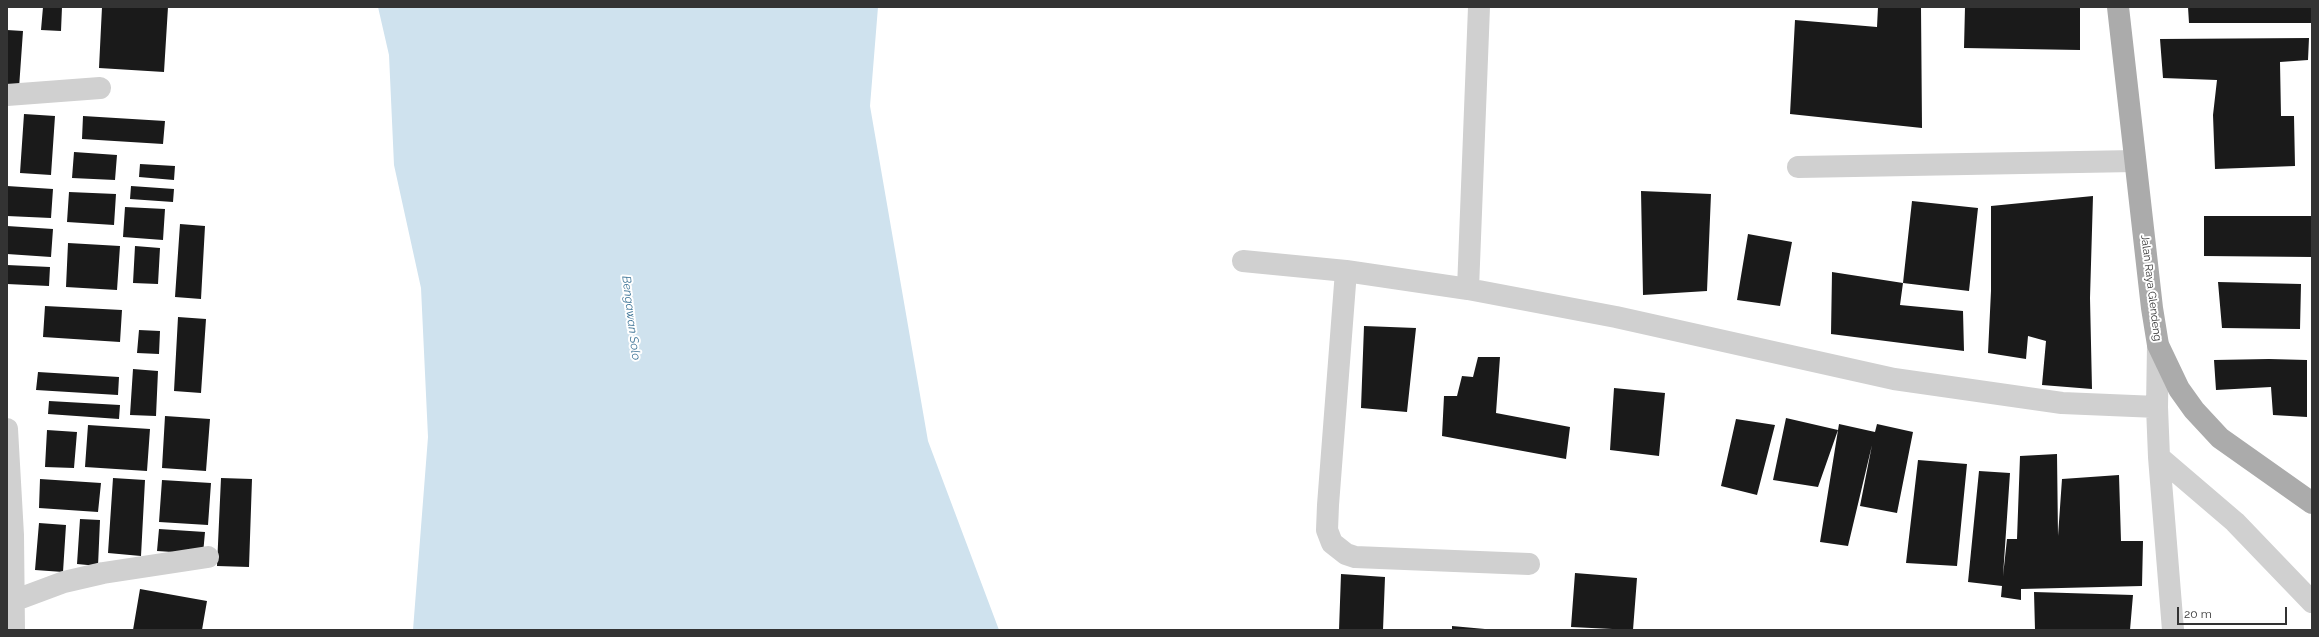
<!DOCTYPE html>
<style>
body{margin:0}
#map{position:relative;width:2319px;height:637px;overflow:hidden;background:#fff;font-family:Raleway,sans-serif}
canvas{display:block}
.frame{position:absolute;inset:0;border:8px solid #333;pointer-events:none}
.scale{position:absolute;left:2177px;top:607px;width:110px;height:18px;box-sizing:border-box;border:2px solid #333;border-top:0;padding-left:5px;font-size:12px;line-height:14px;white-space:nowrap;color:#333;-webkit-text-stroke:3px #fff;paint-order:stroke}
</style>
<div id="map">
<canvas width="2319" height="637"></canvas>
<div class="frame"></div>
<div class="scale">20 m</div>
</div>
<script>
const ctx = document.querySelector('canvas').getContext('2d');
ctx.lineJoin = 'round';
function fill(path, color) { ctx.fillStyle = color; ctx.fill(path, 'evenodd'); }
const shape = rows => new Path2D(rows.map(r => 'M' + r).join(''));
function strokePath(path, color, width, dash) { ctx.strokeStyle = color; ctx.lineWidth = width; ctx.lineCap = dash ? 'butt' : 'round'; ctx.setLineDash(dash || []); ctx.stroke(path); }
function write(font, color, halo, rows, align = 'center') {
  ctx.font = font + ' Raleway,sans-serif'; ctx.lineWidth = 4; ctx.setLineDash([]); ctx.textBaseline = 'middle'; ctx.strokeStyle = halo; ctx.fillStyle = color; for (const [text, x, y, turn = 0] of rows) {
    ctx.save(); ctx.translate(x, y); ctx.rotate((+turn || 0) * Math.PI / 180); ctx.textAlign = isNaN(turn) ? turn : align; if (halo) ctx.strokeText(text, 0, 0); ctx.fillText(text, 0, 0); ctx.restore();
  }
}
const water = shape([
 [378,7,878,7,870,106,928,441,999,630,413,630,428,437,421,288,394,165,389,55]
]);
const building = shape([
 [43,7,62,7,61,31,41,30],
 [102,7,168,7,164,72,99,68],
 [1878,7,1921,7,1922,128,1790,114,1795,20,1877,27],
 [1965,7,2080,7,2080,50,1964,48],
 [2188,7,2312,7,2312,23,2189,23],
 [7,30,23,31,19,88,7,87],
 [2309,38,2308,60,2280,62,2281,116,2294,116,2295,166,2215,169,2213,115,2217,80,2163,78,2160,39],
 [24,114,55,116,51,175,20,173],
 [83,116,165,121,163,144,82,139],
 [74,152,117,155,115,180,72,178],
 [140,164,175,166,174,180,139,177],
 [7,186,53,189,51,218,7,216],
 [131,186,174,189,173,202,130,199],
 [1641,191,1711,194,1707,291,1643,295],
 [69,192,116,194,114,225,67,222],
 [2093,196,2090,298,2092,389,2042,385,2046,341,2028,336,2026,359,1988,353,1991,291,1991,206],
 [1912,201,1978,208,1969,291,1903,283],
 [125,207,165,209,163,240,123,237],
 [2204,216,2312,216,2312,257,2204,256],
 [180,224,205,226,201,299,175,297],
 [7,226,53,229,51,257,7,254],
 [1748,234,1792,242,1780,306,1737,300],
 [68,243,120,246,117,290,66,287],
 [135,246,160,248,158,284,133,283],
 [7,265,50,267,49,286,7,284],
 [1832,272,1903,283,1900,305,1963,311,1964,351,1831,334],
 [2218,282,2301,284,2300,329,2222,328],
 [45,306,122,310,120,342,43,337],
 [178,317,206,319,201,393,174,391],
 [1364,326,1416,328,1407,412,1361,408],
 [139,330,160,331,159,354,137,353],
 [1478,357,1500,357,1496,413,1570,427,1566,459,1442,436,1444,396,1457,396,1462,376,1473,377],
 [2269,359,2307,360,2307,417,2273,415,2271,387,2216,390,2214,360],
 [133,369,158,371,156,416,130,415],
 [38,372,119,377,118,395,36,390],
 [1614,388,1665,393,1659,456,1610,450],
 [49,401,120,405,119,419,48,414],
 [165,416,210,419,206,471,162,468],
 [1786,418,1838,430,1818,487,1773,480],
 [1736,419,1775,425,1757,495,1721,486],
 [1839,424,1875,432,1877,424,1913,432,1897,513,1860,506,1872,445,1848,546,1820,542],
 [88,425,150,429,147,471,85,467],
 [47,430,77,432,74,468,45,467],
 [2057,454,2058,536,2062,479,2119,475,2121,541,2143,541,2142,586,2021,589,2021,600,2001,597,2002,586,1968,582,1979,471,2010,473,2003,576,2007,539,2017,539,2020,456],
 [1918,460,1967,464,1957,566,1906,563],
 [113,478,145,480,141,556,108,553],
 [221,478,252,479,249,567,217,566],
 [40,479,101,483,98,512,39,508],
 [162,480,211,483,208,525,159,522],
 [80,519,100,520,98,566,77,564],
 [39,523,66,525,63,572,35,570],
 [159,529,205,532,203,554,157,551],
 [1575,573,1637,578,1633,630,1571,627],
 [1341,574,1385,577,1383,630,1339,630],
 [140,589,207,601,202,630,133,630],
 [2034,592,2133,595,2130,630,2035,630],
 [1452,626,1485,629,1484,630,1452,630]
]);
const minor = shape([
 [7,95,100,88],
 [1798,167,2135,161],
 [1243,261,1346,271,1468,289,1616,317,1894,379,2062,403,2157,407],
 [1346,271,1328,505,1327,530,1332,543,1346,554,1355,557,1529,564],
 [1468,289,1479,7],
 [2158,345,2157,407,2159,457,2173,630],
 [7,429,13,535,14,630],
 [2159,457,2235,522,2312,602],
 [13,601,64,582,103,573,208,557]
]);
const major = shape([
 [2118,7,2152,308,2158,345,2179,389,2194,410,2220,438,2312,503]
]);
const streetNames = [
 ["Jalan Raya Glendeng",2151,288,83]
];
const waterNames = [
 ["Bengawan Solo",631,318,83]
];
fill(water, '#cfe2ee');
fill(building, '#1a1a1a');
strokePath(minor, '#d0d0d0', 22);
strokePath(major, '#ababab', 22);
write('11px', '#333', '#fff', streetNames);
write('italic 12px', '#3f7597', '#fff', waterNames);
</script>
